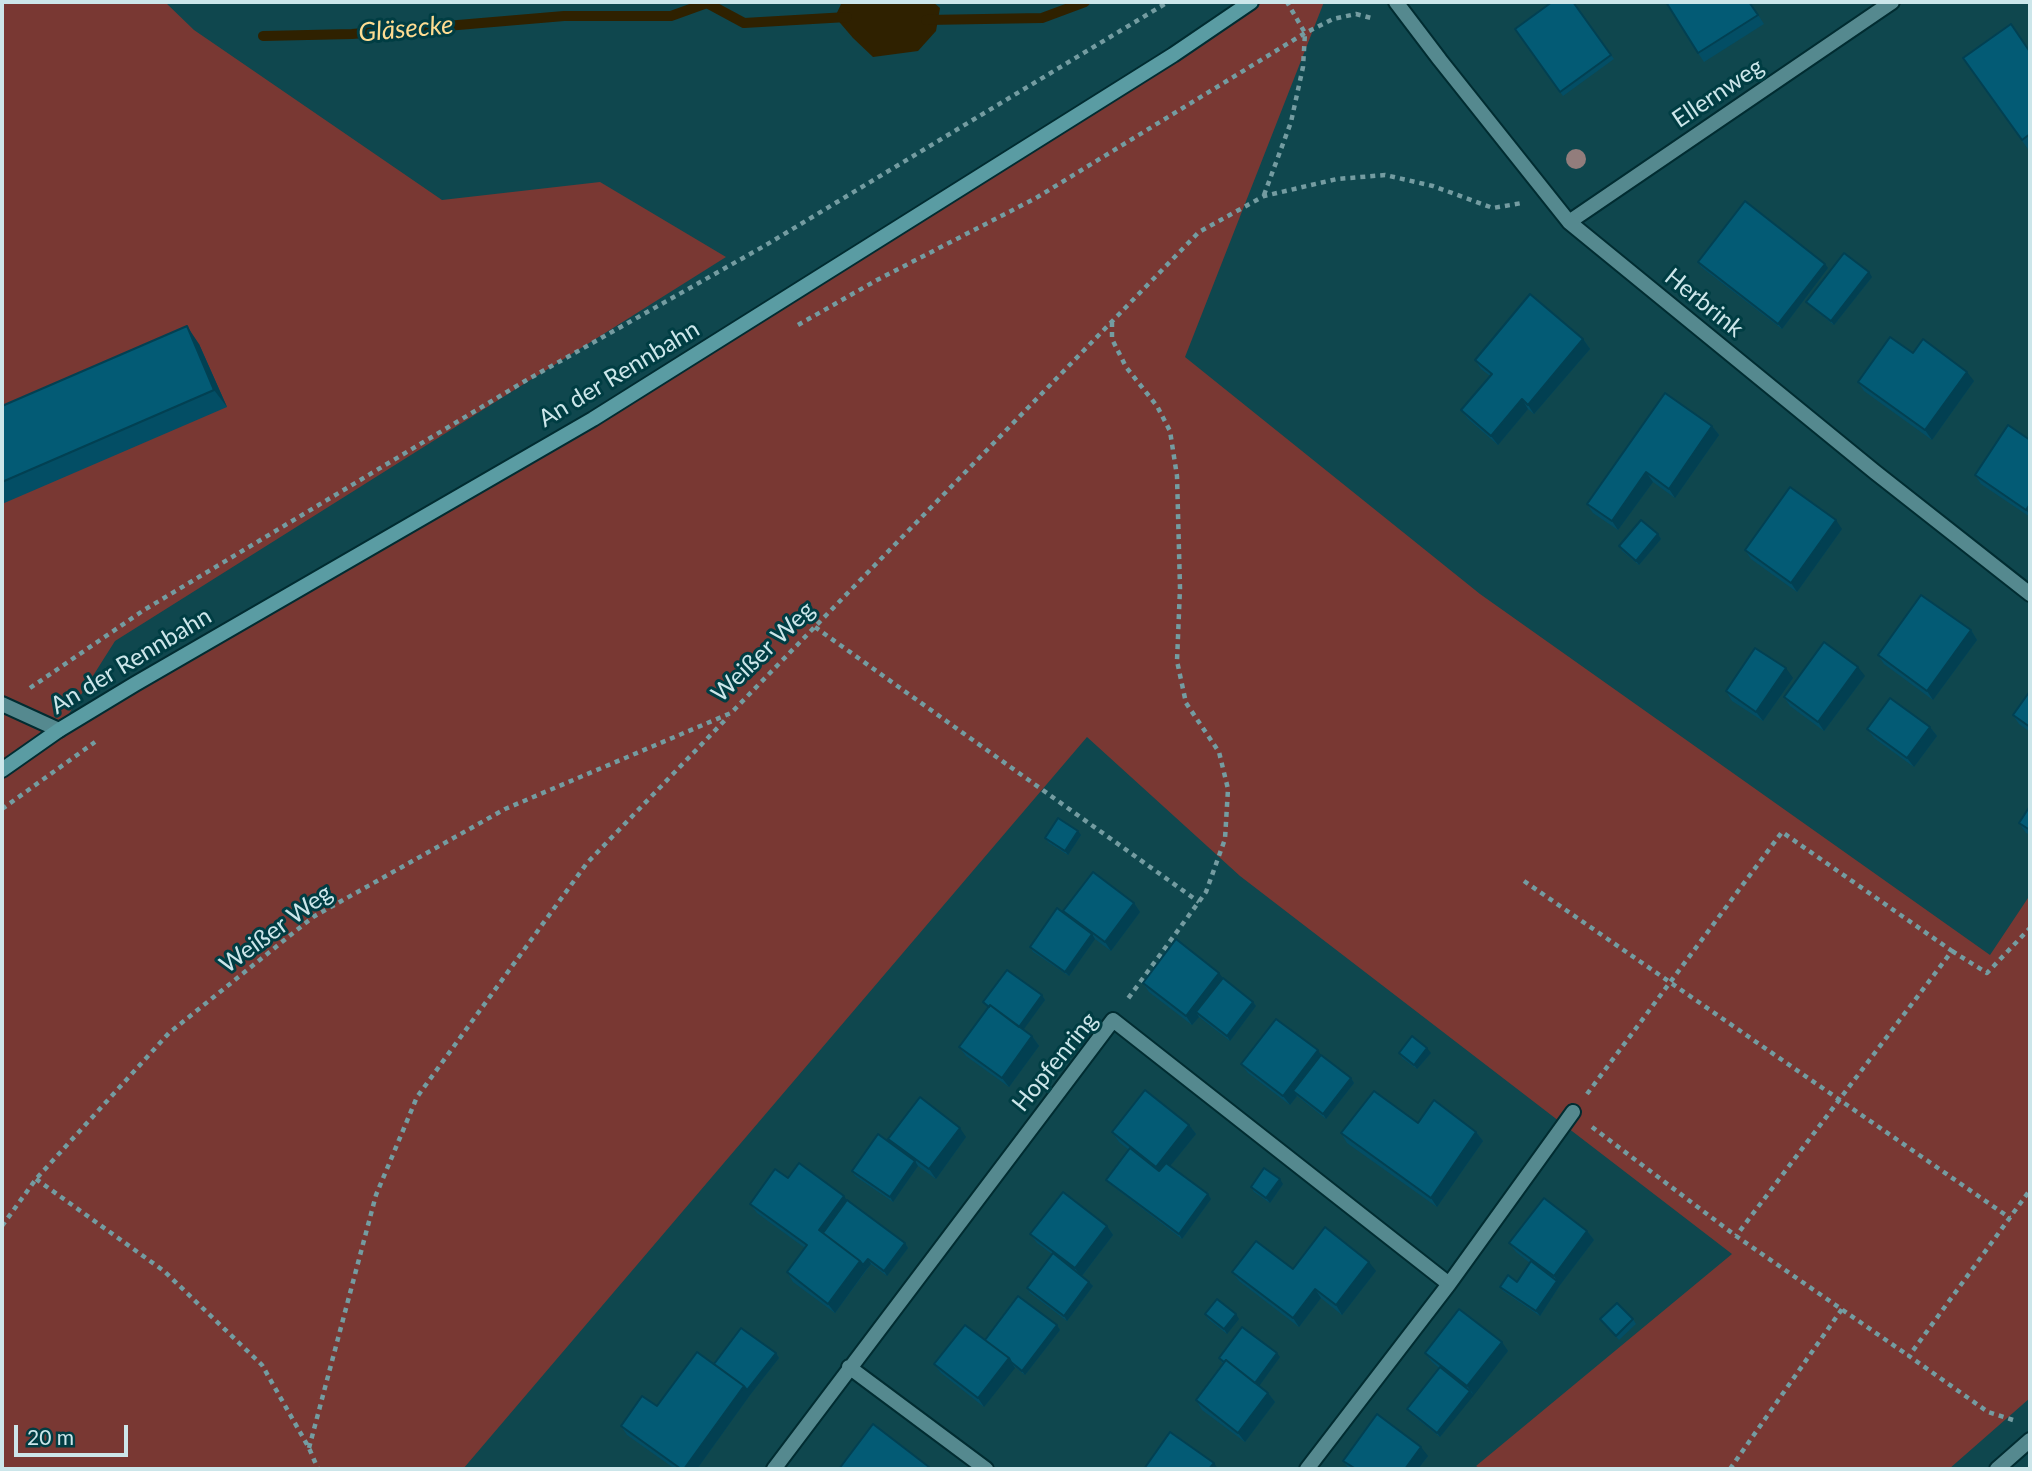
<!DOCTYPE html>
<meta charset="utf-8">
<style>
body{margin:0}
#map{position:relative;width:2032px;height:1471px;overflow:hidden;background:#0f474e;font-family:Lato,sans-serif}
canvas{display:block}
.frame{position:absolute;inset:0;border:4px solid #cce6ea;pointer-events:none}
.scale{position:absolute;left:14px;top:1425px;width:114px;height:32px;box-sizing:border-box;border:4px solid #cce6ea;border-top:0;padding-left:9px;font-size:21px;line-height:24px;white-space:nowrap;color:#cce6ea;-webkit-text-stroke:5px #003d43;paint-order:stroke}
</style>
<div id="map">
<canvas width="2032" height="1471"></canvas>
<div class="frame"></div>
<div class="scale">20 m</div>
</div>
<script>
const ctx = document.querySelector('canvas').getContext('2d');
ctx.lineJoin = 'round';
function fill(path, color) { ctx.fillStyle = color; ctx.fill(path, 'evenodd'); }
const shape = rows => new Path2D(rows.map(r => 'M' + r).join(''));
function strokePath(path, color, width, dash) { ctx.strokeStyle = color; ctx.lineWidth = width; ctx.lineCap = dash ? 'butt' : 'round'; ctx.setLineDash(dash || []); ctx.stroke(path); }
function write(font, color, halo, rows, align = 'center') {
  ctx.font = font + ' Lato,sans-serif'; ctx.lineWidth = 6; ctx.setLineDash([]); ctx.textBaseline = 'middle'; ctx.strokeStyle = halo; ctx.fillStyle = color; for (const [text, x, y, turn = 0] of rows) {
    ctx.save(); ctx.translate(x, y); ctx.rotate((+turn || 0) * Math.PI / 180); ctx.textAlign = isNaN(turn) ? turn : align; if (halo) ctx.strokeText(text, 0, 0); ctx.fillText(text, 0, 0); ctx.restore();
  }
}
const green = shape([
 [2,2,165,2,194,30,442,200,600,182,726,257,115,641,60,728,593,419,1245,2,1324,2,1185,357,1480,594,1990,955,2030,895,2030,1398,1949,1469,1481,1469,1476,1466,1732,1254,1240,876,1087,737,463,1469,2,1469]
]);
const water = shape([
 [842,2,933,2,940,8,936,31,918,51,873,57,853,38,835,17]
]);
const stream = shape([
 [926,20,1042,18,1085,2],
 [263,36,352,34,564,16,671,16,707,3,744,23,847,17]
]);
const path = shape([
 [1264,195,1291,122,1303,67,1305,33,1287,2],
 [1112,322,1112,339,1126,367,1157,406,1170,431,1177,476,1180,588,1177,661,1186,703,1219,752,1228,789,1225,839,1206,892,1127,1000],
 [798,325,877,280,1036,198,1305,33,1333,19,1356,14,1375,19],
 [815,627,1199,902],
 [30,688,144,610,525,381,766,245,1168,2],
 [2,809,95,742],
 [1524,881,2010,1218],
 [1952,951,1987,973,2030,928],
 [1587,1094,1782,832,1952,951,1736,1236],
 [1592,1127,1736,1236,1909,1356],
 [36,1179,164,1271,262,1365,309,1448,318,1469],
 [2,1226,36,1179,169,1033,313,917,505,809,731,713,1199,232,1264,196,1337,179,1385,175,1433,186,1493,208,1522,203],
 [2013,1420,1988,1412,1909,1356,2030,1190],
 [309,1448,376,1195,417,1097,587,863,728,717],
 [1730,1469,1842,1309]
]);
const lane = shape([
 [2,704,59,730],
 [1449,1284,1573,1112],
 [849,1367,986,1469],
 [774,1469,1113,1020,1449,1284,1307,1469]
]);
const street = shape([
 [1396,2,1440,60,1569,222,1875,472,2030,594],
 [1569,222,1892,2],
 [1997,1469,2030,1440]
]);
const secondary = shape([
 [2,770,59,730,135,684,593,419,1173,55,1251,2]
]);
const trees = [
 [1576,159]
];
const wall = shape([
 [1573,2,1614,59,1563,96,1515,29],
 [1750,2,1764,24,1704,62,1698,53],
 [2030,52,2030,148,2028,149,1963,58],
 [1698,262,1828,268,1782,329,1701,267],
 [1872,277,1834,325,1810,306,1806,302],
 [1583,339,1590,349,1534,414,1528,409,1498,445,1468,419,1461,410,1490,376,1481,369,1475,360],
 [199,344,227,407,2,504,2,406],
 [1913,353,1974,381,1932,440,1864,391,1858,382],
 [1712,426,1719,435,1675,498,1653,482,1618,530,1593,513,1587,504],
 [2030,440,2030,517,1981,484,1975,475],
 [1842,529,1797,592,1751,559,1745,550],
 [1658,534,1661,539,1639,565,1622,551,1619,546],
 [1971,630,1977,640,1933,700,1884,664,1878,655],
 [1865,676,1824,731,1790,706,1784,697],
 [1793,678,1763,721,1732,701,1726,691],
 [2030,691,2030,732,2019,724,2013,715],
 [1930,727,1937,736,1914,767,1874,738,1867,729],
 [2030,806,2030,835,2026,833,2019,823],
 [1081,835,1068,855,1049,843,1045,838],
 [1134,903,1140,912,1111,951,1095,939,1069,976,1033,952,1030,947,1066,915,1063,911],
 [1223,978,1253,1002,1256,1006,1230,1041,1199,1017,1192,1025,1149,992,1143,983],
 [1042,995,1045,1000,1023,1030,1032,1036,1039,1046,1009,1087,966,1056,959,1047,988,1008,983,1002],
 [1399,1053,1431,1053,1417,1069,1402,1058],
 [1321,1055,1351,1078,1354,1083,1326,1119,1297,1096,1290,1105,1248,1073,1241,1064],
 [1189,1125,1196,1134,1170,1166,1208,1194,1211,1199,1182,1239,1110,1184,1106,1180,1129,1150,1119,1142,1112,1132],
 [1476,1132,1483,1141,1437,1207,1347,1143,1341,1133],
 [966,1137,936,1179,918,1166,893,1202,855,1176,852,1171,892,1144,888,1139],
 [788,1178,847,1200,905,1243,908,1248,887,1276,871,1264,835,1313,793,1282,787,1272,805,1248,757,1213,750,1204],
 [1283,1184,1270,1203,1254,1192,1251,1187],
 [1107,1226,1113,1235,1082,1276,1093,1286,1067,1321,1030,1293,1027,1288,1052,1254,1037,1243,1030,1234],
 [1587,1231,1594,1240,1560,1285,1540,1316,1503,1291,1500,1287,1517,1282,1530,1263,1516,1252,1509,1243],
 [1293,1269,1376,1271,1342,1315,1321,1298,1299,1327,1239,1281,1232,1272],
 [1205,1314,1239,1319,1227,1334,1208,1319],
 [1600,1319,1633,1319,1636,1324,1619,1340],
 [1057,1325,1060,1330,1025,1375,1015,1367,984,1407,941,1373,934,1364,985,1340],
 [1502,1342,1508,1351,1440,1437,1411,1414,1407,1409,1439,1368,1432,1362,1425,1353],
 [776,1353,779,1358,750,1395,697,1469,675,1469,627,1435,621,1426,657,1406,714,1364],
 [1280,1357,1259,1386,1268,1393,1275,1402,1245,1442,1202,1410,1196,1400,1223,1364,1219,1358],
 [1428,1456,1418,1469,1349,1469,1343,1461]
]);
const shadedWall = shape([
 [1825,264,1828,268,1782,329,1778,324],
 [1869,272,1872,277,1834,325,1831,321],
 [187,326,199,344,227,407,214,390],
 [1583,339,1590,349,1534,414,1528,405],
 [1967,372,1974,381,1932,440,1925,430],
 [1522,399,1528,409,1498,445,1491,436],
 [1712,426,1719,435,1675,498,1669,489],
 [1646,472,1653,482,1618,530,1612,521],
 [2030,504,2030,515,2026,510],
 [1836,520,1842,529,1797,592,1791,583],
 [1658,534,1661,539,1639,565,1636,561],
 [1971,630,1977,640,1933,700,1927,691],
 [1858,667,1865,676,1824,731,1818,722],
 [1786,668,1793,678,1763,721,1756,712],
 [1930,727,1937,736,1914,767,1907,758],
 [1078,831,1081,835,1068,855,1065,851],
 [1134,903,1140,912,1111,951,1105,942],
 [1092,934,1095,939,1069,976,1065,972],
 [1219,973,1226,982,1196,1012,1199,1017,1192,1025,1186,1016],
 [1042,995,1045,1000,1021,1033,1018,1028],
 [1253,1002,1256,1006,1230,1041,1227,1036],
 [1032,1036,1039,1046,1009,1087,1002,1078],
 [1427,1048,1431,1053,1417,1069,1414,1065],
 [1318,1050,1324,1060,1293,1091,1297,1096,1290,1105,1283,1096],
 [1351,1078,1354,1083,1326,1119,1323,1114],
 [1189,1125,1196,1134,1162,1176,1156,1167],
 [960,1128,966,1137,936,1179,929,1169],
 [1476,1132,1483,1141,1437,1207,1431,1198],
 [915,1161,918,1166,893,1202,890,1197],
 [1280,1179,1283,1184,1270,1203,1266,1198],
 [1208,1194,1211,1199,1182,1239,1179,1234],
 [844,1196,850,1205,826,1238,819,1230],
 [1107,1226,1113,1235,1081,1277,1075,1268],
 [1587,1231,1594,1240,1560,1285,1540,1316,1536,1311,1557,1281,1554,1276],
 [905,1243,908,1248,887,1276,884,1271],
 [868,1259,871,1264,866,1270,863,1265],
 [860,1261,866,1270,835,1313,828,1304],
 [1369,1262,1376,1271,1342,1315,1336,1305],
 [1089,1282,1093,1286,1067,1321,1064,1316],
 [1315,1289,1321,1298,1299,1327,1293,1318],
 [1236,1314,1239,1319,1227,1334,1224,1329],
 [1057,1325,1060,1330,1025,1375,1022,1371],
 [1502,1342,1508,1351,1474,1395,1467,1386],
 [776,1353,779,1358,750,1395,697,1469,684,1469,744,1386],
 [1277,1353,1280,1357,1257,1389,1254,1384],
 [1009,1358,1015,1368,984,1407,978,1398],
 [1470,1391,1474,1395,1440,1437,1437,1433],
 [1268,1393,1275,1402,1245,1442,1238,1433],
 [1421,1447,1428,1456,1418,1469,1405,1469],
 [1214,1463,1218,1469,1209,1469]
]);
const building = shape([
 [1552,2,1573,2,1611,55,1560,92,1515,29,1552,2],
 [1666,2,1749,2,1758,15,1698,53,1666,2],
 [2011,24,2030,52,2030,134,2022,140,1963,58,2011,24],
 [1745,201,1825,264,1778,324,1698,262,1745,201],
 [1844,253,1869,272,1831,321,1806,302,1844,253],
 [1530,294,1583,339,1528,405,1522,399,1491,436,1461,410,1492,374,1475,360,1530,294],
 [187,326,214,390,2,482,2,406,187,326],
 [1890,337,1913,353,1923,339,1967,372,1925,430,1858,382,1890,337],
 [1665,393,1712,426,1669,489,1646,472,1612,521,1587,504,1665,393],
 [2008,425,2030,440,2030,504,2026,510,1975,475,2008,425],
 [1790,487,1836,520,1791,583,1745,550,1790,487],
 [1641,520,1658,534,1636,561,1619,546,1641,520],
 [1921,595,1971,630,1927,691,1878,655,1921,595],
 [1824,642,1858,667,1818,722,1784,697,1824,642],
 [1755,648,1786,668,1756,712,1726,691,1755,648],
 [2030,691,2030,727,2013,715,2030,691],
 [1890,698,1930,727,1907,758,1867,729,1890,698],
 [2030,806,2030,830,2019,823,2030,806],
 [1058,818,1078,831,1065,851,1045,838,1058,818],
 [1093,872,1134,903,1105,942,1063,911,1093,872],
 [1057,908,1092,934,1065,972,1030,947,1057,908],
 [1176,939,1219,973,1186,1016,1143,983,1176,939],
 [1007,970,1042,995,1019,1027,990,1005,989,1007,983,1002,1007,970],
 [1223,978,1253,1002,1227,1036,1196,1012,1223,978],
 [990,1005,1032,1036,1002,1078,959,1047,990,1005],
 [1276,1019,1318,1050,1283,1096,1241,1064,1276,1019],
 [1412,1036,1427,1048,1414,1065,1399,1053,1412,1036],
 [1321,1055,1351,1078,1323,1114,1293,1091,1321,1055],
 [1145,1090,1189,1125,1156,1167,1112,1132,1145,1090],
 [1374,1091,1418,1123,1434,1100,1476,1132,1431,1198,1341,1133,1374,1091],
 [920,1097,960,1128,929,1169,888,1139,920,1097],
 [878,1134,915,1161,890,1197,852,1171,878,1134],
 [1130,1148,1159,1171,1166,1163,1208,1194,1179,1234,1106,1180,1130,1148],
 [799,1163,844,1196,819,1230,860,1261,828,1304,787,1272,807,1245,750,1204,775,1169,788,1178,799,1163],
 [1264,1168,1280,1179,1266,1198,1251,1187,1264,1168],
 [1063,1192,1107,1226,1075,1268,1030,1234,1063,1192],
 [1544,1198,1587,1231,1554,1276,1509,1243,1544,1198],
 [847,1200,905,1243,884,1271,868,1259,863,1265,860,1261,823,1233,847,1200],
 [1325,1227,1369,1262,1336,1305,1315,1289,1293,1318,1232,1272,1256,1241,1293,1269,1325,1227],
 [1053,1253,1089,1282,1064,1316,1027,1288,1053,1253],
 [1531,1261,1557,1281,1536,1311,1500,1287,1508,1275,1517,1282,1531,1261],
 [1018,1296,1057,1325,1022,1371,1011,1362,1009,1358,985,1340,1018,1296],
 [1217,1299,1236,1314,1224,1329,1205,1314,1217,1299],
 [1617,1303,1633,1319,1616,1336,1600,1319,1617,1303],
 [1459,1309,1502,1342,1467,1386,1425,1353,1459,1309],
 [965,1325,1009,1358,978,1398,934,1364,965,1325],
 [1242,1327,1277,1353,1255,1383,1226,1360,1224,1362,1219,1358,1242,1327],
 [741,1328,776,1353,747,1390,744,1386,714,1364,741,1328],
 [697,1352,744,1386,684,1469,681,1469,621,1426,642,1396,657,1406,697,1352],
 [1226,1360,1268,1393,1238,1433,1196,1400,1226,1360],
 [1440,1367,1470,1391,1437,1433,1407,1409,1440,1367],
 [1377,1414,1421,1447,1405,1469,1356,1469,1343,1461,1377,1414],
 [873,1424,929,1467,927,1469,839,1469,873,1424],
 [1170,1432,1214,1463,1209,1469,1144,1469,1170,1432]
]);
const streetNames = [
 ["Ellernweg",1718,93,-34],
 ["Herbrink",1704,303,39],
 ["An der Rennbahn",619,374,-31],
 ["Weißer Weg",763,652,-44],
 ["An der Rennbahn",131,661,-31],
 ["Weißer Weg",276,929,-36],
 ["Hopfenring",1055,1062,-51]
];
const waterNames = [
 ["Gläsecke",406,29,-5]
];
fill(green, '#793833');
fill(water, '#2f2100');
strokePath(stream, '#2f2100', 10);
strokePath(lane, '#012c31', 18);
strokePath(street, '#012c31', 18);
strokePath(secondary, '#012c31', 18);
strokePath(path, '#749ca1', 4.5, [5, 5]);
strokePath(lane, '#55898f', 14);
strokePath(street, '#55898f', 14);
strokePath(secondary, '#5a9ca3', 14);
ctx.fillStyle = '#927d7c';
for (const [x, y] of trees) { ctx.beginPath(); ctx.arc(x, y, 10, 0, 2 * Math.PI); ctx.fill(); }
fill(wall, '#034e65');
fill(shadedWall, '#024052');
fill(building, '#035b75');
strokePath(building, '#024052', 2);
write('24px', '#cce6ea', '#003d43', streetNames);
write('italic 26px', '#fedc91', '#003d43', waterNames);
</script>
